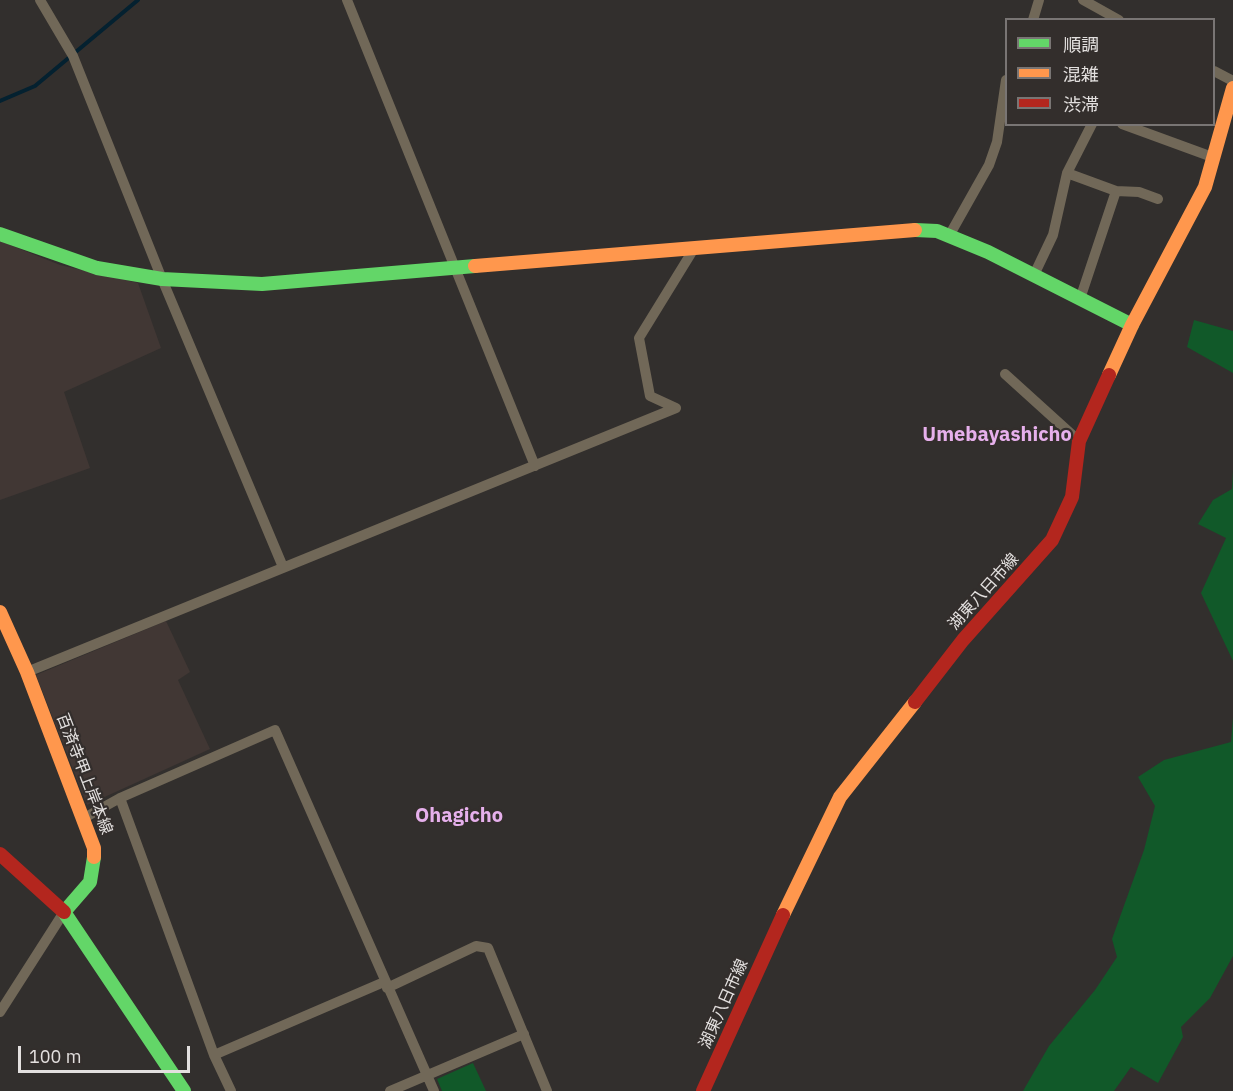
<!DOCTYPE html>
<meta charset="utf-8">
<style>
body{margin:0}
#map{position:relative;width:1233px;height:1091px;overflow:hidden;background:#322f2d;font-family:"IBM Plex Sans","Noto Sans JP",sans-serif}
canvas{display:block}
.legend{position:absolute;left:1005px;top:18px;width:210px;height:108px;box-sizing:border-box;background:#332e2c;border:2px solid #797574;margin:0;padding:8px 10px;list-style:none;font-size:18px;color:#e3e0df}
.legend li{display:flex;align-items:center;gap:12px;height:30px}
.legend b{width:30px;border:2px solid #797574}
.scale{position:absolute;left:18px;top:1046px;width:172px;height:27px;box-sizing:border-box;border:3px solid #e3e0df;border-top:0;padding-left:8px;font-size:18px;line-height:21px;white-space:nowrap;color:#e3e0df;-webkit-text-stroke:4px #332e2c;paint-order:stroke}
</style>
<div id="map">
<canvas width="1233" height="1091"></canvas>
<ul class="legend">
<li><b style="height:8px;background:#63d668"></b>順調</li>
<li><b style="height:8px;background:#ff974d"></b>混雑</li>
<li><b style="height:8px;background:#b3261e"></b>渋滞</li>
</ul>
<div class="scale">100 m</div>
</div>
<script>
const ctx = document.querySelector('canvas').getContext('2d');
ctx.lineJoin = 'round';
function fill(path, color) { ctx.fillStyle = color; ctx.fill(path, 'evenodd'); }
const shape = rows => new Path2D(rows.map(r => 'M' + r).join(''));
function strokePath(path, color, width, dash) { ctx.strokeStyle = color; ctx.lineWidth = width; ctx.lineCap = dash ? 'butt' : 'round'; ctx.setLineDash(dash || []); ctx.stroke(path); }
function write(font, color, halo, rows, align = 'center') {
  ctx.font = font + ' "IBM Plex Sans","Noto Sans JP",sans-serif'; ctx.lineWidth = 4.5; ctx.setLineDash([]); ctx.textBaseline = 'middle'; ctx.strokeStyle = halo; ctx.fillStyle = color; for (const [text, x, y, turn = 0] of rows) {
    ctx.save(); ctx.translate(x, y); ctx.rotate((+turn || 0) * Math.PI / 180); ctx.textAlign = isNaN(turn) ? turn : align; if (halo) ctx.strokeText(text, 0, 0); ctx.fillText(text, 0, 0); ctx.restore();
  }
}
const built = shape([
 [0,241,60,265,138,283,161,348,64,392,90,468,0,500],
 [166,621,190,672,178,680,210,749,87,805,36,675]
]);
const green = shape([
 [1194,320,1233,331,1233,373,1187,347],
 [1233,471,1233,661,1201,593,1226,538,1198,524,1213,500,1232,489],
 [1233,717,1233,956,1210,998,1181,1027,1183,1037,1158,1083,1131,1067,1114,1091,1023,1091,1049,1046,1095,990,1117,957,1112,939,1144,850,1155,806,1138,777,1164,760,1231,742],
 [473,1063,486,1091,442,1091,437,1079]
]);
const stream = shape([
 [0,101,35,86,138,0]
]);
const street = shape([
 [40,0,73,56,162,279,283,567],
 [347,0,535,466],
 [1083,0,1119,20],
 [1033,20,1039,0],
 [1214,71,1233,81],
 [1122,124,1215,158],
 [1067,173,1116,191,1139,192,1158,199],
 [949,236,989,165,997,142,1006,80],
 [1034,275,1053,235,1067,173,1092,124],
 [1080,299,1116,191],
 [1005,374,1079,441],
 [676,408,650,396,639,338,695,247],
 [27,672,676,408],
 [120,798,214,1055,231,1091],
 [84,818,120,798,275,730,434,1091],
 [387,988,476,946,488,948,547,1091],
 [0,1012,64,912],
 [214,1055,384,982],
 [390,1091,524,1034]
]);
const fast = shape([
 [915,230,937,231,988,252,1132,325],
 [0,234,97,268,162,279,262,284,475,266],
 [94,857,90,882,64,912,184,1091]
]);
const slow = shape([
 [475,266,915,230],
 [1109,375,1132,325,1205,187,1233,88],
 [0,612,27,672,94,848,94,857],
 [783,915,840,797,915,702]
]);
const jam = shape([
 [915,702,963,640,1052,540,1072,497,1079,441,1109,375],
 [0,854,64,912],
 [703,1091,783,915]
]);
const streetNames = [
 ["湖東八日市線",984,592,-48],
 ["百済寺甲上岸本線",84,774,69],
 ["湖東八日市線",724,1004,-66]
];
const quarterNames = [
 ["Umebayashicho",997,435],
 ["Ohagicho",459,816]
];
fill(built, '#413734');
fill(green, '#115929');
strokePath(stream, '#042130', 4);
strokePath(street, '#716858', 10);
strokePath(fast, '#63d668', 14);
strokePath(slow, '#ff974d', 14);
strokePath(jam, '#b3261e', 14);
write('16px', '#e3e0df', '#332e2c', streetNames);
write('bold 20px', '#e6b0ec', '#332e2c', quarterNames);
</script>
